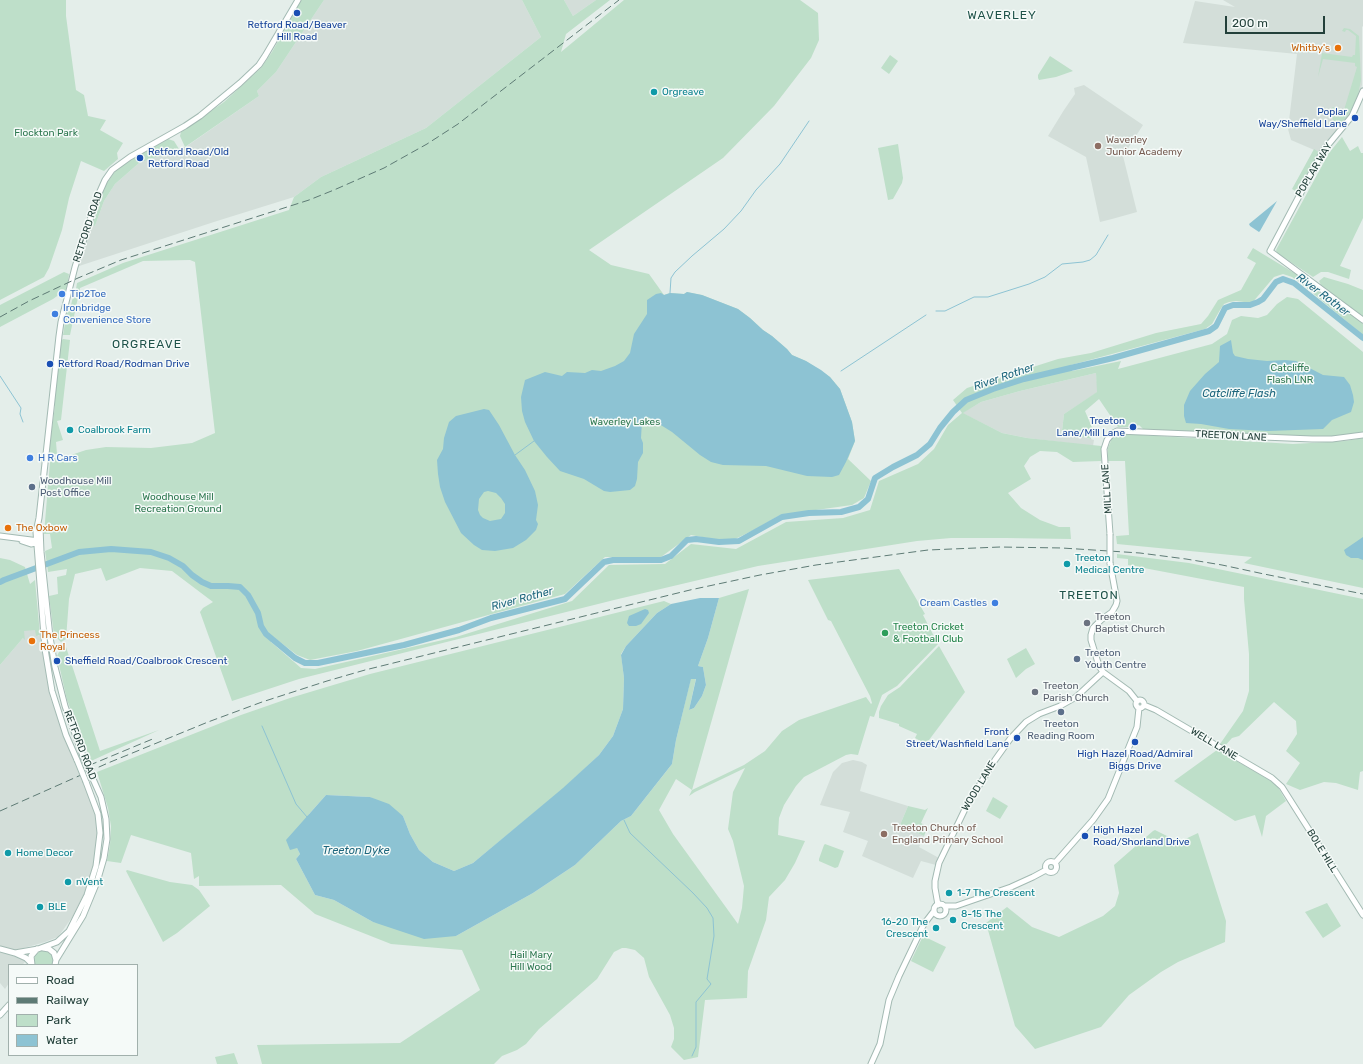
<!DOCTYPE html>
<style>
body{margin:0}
#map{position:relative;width:1363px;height:1064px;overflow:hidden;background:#e4eeea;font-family:Rubik,sans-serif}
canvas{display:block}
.legend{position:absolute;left:8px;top:964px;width:130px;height:92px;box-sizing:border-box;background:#f5faf8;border:1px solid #a1b0ac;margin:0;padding:5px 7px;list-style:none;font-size:12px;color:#23403a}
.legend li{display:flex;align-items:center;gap:8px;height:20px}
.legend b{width:20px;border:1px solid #a1b0ac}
.scale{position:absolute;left:1225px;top:16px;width:100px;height:18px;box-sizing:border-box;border:2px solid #23403a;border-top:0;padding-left:5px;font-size:12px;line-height:14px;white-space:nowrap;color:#23403a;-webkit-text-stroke:3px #f5faf8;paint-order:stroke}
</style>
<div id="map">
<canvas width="1363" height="1064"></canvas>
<ul class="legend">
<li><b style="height:5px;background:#fff"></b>Road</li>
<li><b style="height:5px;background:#5e7b75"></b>Railway</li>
<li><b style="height:11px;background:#bedfc9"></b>Park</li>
<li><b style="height:11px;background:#8dc3d3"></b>Water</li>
</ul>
<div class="scale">200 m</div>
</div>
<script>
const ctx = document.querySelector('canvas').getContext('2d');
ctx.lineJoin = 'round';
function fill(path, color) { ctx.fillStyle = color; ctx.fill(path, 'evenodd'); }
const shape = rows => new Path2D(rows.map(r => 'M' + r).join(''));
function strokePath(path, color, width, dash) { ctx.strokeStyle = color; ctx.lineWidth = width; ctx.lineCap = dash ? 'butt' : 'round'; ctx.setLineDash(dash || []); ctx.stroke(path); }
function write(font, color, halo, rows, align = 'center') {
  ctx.font = font + ' Rubik,sans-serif'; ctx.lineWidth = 3; ctx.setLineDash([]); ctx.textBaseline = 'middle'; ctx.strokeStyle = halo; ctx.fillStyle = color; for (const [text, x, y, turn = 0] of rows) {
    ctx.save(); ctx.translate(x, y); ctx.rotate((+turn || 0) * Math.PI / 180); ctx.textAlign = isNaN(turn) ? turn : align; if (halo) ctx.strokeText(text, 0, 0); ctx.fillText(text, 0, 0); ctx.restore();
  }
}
const built = shape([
 [324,0,522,0,541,37,426,128,321,177,294,197,217,221,76,267,92,225,95,226,104,201,115,184,139,163,187,146,259,96,257,91,276,72],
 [564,0,596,0,573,16],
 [1223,0,1363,0,1363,26,1362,27,1362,85,1353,110,1319,152,1291,140,1288,129,1297,54,1183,43,1195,1,1235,7],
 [1084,85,1143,125,1123,156,1137,212,1112,219,1100,222,1086,157,1048,136,1064,110,1075,94,1074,88],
 [1096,373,1098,392,1064,414,1062,431,1094,440,1093,446,1027,438,1002,433,962,413,981,402,1020,391],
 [35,629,38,636,41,634,50,697,95,811,98,828,97,849,92,871,84,894,73,916,58,937,45,942,24,948,25,962,22,965,9,965,9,983,5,989,0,983,0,665,23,638,22,630],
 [853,760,862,762,867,765,860,791,908,806,900,825,924,836,919,847,939,858,936,865,921,861,913,878,862,856,868,841,843,832,850,812,820,805,833,772,842,763]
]);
const green = shape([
 [0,0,66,0,66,16,76,90,84,95,88,116,106,120,100,130,123,143,117,153,118,159,104,171,81,161,69,198,62,230,49,268,44,277,0,300],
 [301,0,324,0,276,72,257,91,259,96,185,147,180,136,181,132,224,102,261,68,272,52],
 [522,0,564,0,573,16,596,0,610,0,566,34,561,52,624,0,800,0,818,13,819,40,811,58,774,106,723,158,589,250,611,265,649,274,664,295,670,293,684,294,687,292,702,295,738,309,750,318,763,330,772,336,787,349,792,355,806,361,830,377,840,389,852,422,855,441,848,459,871,481,864,498,852,505,780,515,754,530,733,540,713,539,691,535,661,557,605,557,565,594,357,651,310,660,297,655,272,636,271,642,301,668,315,669,456,637,572,601,609,565,665,564,691,544,736,549,786,522,843,518,870,510,879,481,918,464,934,449,948,425,962,413,953,400,967,388,1058,359,1091,353,1156,333,1201,324,1208,316,1218,300,1241,290,1256,263,1247,258,1253,248,1296,274,1353,315,1363,324,1363,335,1303,285,1292,277,1283,274,1274,277,1252,303,1236,301,1229,302,1224,304,1220,310,1212,324,1205,329,1071,365,1072,371,1121,361,1118,369,1212,344,1227,334,1232,320,1241,316,1258,318,1267,315,1277,304,1287,297,1298,299,1363,352,1363,432,1339,436,1316,437,1226,432,1211,433,1143,429,1139,425,1136,427,1118,427,1099,399,1085,411,1093,430,1091,439,1062,431,1064,414,1097,392,1096,373,1020,391,981,402,963,413,1002,433,1027,438,1101,446,1101,461,1073,462,1057,452,1040,451,1030,457,1024,466,1031,479,1008,493,1021,508,1040,520,1059,527,1070,527,1071,539,1006,538,951,538,917,541,758,566,614,600,299,679,232,701,200,612,203,608,213,602,172,571,140,568,106,581,101,568,75,574,69,599,66,639,61,642,54,635,49,596,58,594,57,577,66,575,67,569,48,572,45,551,52,548,50,534,44,534,50,462,53,458,59,459,86,450,106,447,151,448,192,443,215,433,195,262,190,260,143,261,80,288,70,335,63,335,67,311,69,305,71,305,75,289,76,289,77,283,123,263,289,210,294,197,321,177,426,128,541,37],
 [1344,28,1350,29,1359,36,1361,80,1358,95,1351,110,1345,119,1339,124,1334,122,1332,117,1331,109,1333,107,1336,108,1335,111,1336,111,1338,108,1344,110,1357,67,1355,66,1355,63,1323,59,1318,77,1322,53,1352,57,1353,55,1355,55,1356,36,1348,30,1346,30,1345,32,1342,31],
 [890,55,898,61,889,74,881,68],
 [1050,56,1073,71,1056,77,1039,80,1038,78,1038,75],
 [1342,137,1350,151,1358,146,1361,153,1363,153,1363,218,1340,266,1351,270,1349,279,1328,272,1321,272,1313,277,1277,253,1276,250,1329,153],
 [168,139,174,141,179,149,139,163,115,184,104,201,95,226,92,225,105,186,116,170,124,164],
 [898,144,903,178,902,183,893,199,888,200,878,148],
 [1314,149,1319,152,1297,192,1292,189],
 [64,272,69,274,67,289,53,299,0,327,0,305],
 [1324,277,1348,284,1363,290,1363,317,1321,285,1319,281],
 [63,339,70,340,61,420,57,421,63,440,56,442,57,454,53,454,49,452,49,448,53,421,55,406,53,405,61,341],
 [1124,434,1293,444,1345,441,1363,438,1363,588,1244,563,1252,557,1117,544,1116,536,1129,535,1125,461,1108,461,1108,448,1112,438],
 [1117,554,1189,563,1363,599,1363,771,1360,772,1358,790,1336,783,1324,782,1300,790,1286,784,1300,763,1286,751,1297,734,1296,721,1274,702,1239,736,1232,738,1223,748,1220,744,1243,711,1249,691,1249,654,1244,599,1244,587,1128,565,1128,559,1117,558],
 [0,558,10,560,25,567,30,584,35,580,40,635,36,636,35,630,24,631,25,640,23,638,0,665],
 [899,569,925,614,923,615,938,644,897,686,882,695,874,717,870,716,858,755,851,754,846,755,804,777,796,786,784,805,779,818,778,835,805,841,795,863,785,880,769,897,766,920,748,971,747,998,705,1000,698,1057,684,1060,671,1047,674,1039,674,1028,670,1015,649,977,644,958,635,950,626,948,622,948,614,952,597,979,539,1029,526,1044,517,1050,502,1056,494,1064,262,1064,257,1045,400,1043,480,990,462,950,391,944,315,914,281,885,199,886,199,876,194,879,191,853,131,835,121,863,107,861,110,845,111,826,108,808,97,772,241,715,290,698,370,674,664,601,671,604,657,613,626,646,621,654,624,678,623,709,613,736,599,755,563,789,473,863,454,871,433,862,419,850,410,834,403,816,370,797,326,795,309,814,297,848,300,854,296,859,315,895,334,900,373,922,456,936,533,893,575,865,621,821,631,816,665,773,672,764,676,740,691,678,696,678,689,710,694,708,702,696,706,685,703,667,698,666,708,638,719,598,749,589,692,790,744,765,765,751,782,731,799,720,866,697,871,704,872,703,870,696,831,621,828,620,808,580],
 [745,768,733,792,728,829,733,841,744,886,742,908,738,924,673,834,659,810,676,779,692,790,689,796,695,792],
 [939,646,965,692,926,744,915,738,917,734,899,726,899,724,879,718,879,712,881,706,888,695,900,687],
 [66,647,100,751,159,730,91,761,67,700,57,656,61,648],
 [1026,648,1035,664,1026,669,1016,678,1007,659],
 [1217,750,1271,781,1278,787,1286,801,1266,816,1262,837,1255,815,1235,821,1174,781],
 [993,797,1008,806,1000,819,986,811],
 [908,806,925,810,928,808,921,823,928,827,924,836,900,825],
 [1155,830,1179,842,1198,833,1226,921,1225,942,1178,962,1161,972,1129,995,1101,1027,1035,1049,1015,1026,986,923,1007,907,1032,927,1059,937,1103,916,1115,906,1119,893,1114,865,1153,831],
 [825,844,844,851,838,867,835,868,819,861,819,859,824,845],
 [127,870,170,882,192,885,199,890,210,906,177,933,163,942,126,871],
 [1327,903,1341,926,1323,938,1305,912],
 [923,936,946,947,933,972,911,961],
 [44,950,48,951,53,956,53,961,52,965,35,965,34,960,35,955,40,951],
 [234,1053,238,1064,217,1064,215,1057]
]);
const water = shape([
 [1277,201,1260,231,1259,232,1250,226,1249,224],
 [687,292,702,295,738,309,750,318,763,330,772,336,787,349,792,355,806,361,821,370,830,377,840,389,852,422,855,441,846,462,839,475,832,477,807,476,766,466,723,465,711,462,700,455,672,432,648,417,645,418,642,421,641,438,643,443,643,453,638,462,637,479,635,486,630,490,610,492,604,491,584,479,560,471,547,457,534,441,525,422,522,411,521,397,525,380,545,372,562,376,567,372,585,373,592,370,601,371,615,366,624,361,630,353,634,334,647,314,647,300,656,294,661,293,664,295,670,293,684,294],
 [1231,340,1233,353,1235,356,1248,359,1267,361,1285,360,1296,361,1323,375,1344,377,1350,385,1353,395,1354,402,1351,412,1332,420,1323,429,1268,431,1229,429,1201,424,1186,423,1184,416,1184,405,1190,391,1205,374,1219,362,1220,346],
 [484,409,489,410,499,425,515,455,525,470,535,491,538,505,536,520,538,524,536,530,526,540,513,548,495,551,482,550,474,545,461,533,445,502,440,487,438,474,437,460,443,449,444,438,449,422,456,416],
 [488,491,496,493,501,498,505,504,505,513,501,519,490,521,483,518,480,515,478,510,479,499,484,492],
 [1363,537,1363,560,1358,558,1351,558,1346,555,1344,550],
 [700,598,719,598,708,638,698,666,703,667,706,685,702,696,694,708,689,710,696,679,691,679,676,740,672,764,631,816,621,821,575,865,533,893,456,936,424,939,373,922,334,900,315,895,296,859,300,854,297,848,290,850,286,840,326,795,370,797,389,804,403,816,410,834,419,850,433,862,454,871,473,863,563,788,599,755,613,736,623,709,624,678,621,655,626,646,657,613,671,604],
 [645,609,648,610,649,613,641,624,636,626,629,626,627,623,629,616]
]);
const stream = shape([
 [670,293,671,278,675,272,692,256,724,229,741,211,756,190,780,164,809,121],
 [936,311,945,311,974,297,988,297,1029,284,1045,277,1062,264,1083,262,1090,260,1096,255,1108,235],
 [841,371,926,315],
 [0,376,21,408,20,414,23,422],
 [515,455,534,441],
 [262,726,296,804,307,817],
 [624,820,630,833,693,893,707,908,713,918,714,936,707,979,711,984,696,1002,696,1047,692,1056]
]);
const river = shape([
 [0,582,4,580,79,552,111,549,151,552,169,558,183,566,192,575,202,582,211,586,228,586,240,587,248,595,258,613,261,626,266,634,295,658,305,663,318,663,404,645,459,630,491,618,565,599,604,562,613,560,661,560,671,556,687,540,696,539,719,542,739,541,782,517,809,513,841,512,859,507,868,499,875,478,893,467,917,455,930,444,940,428,953,412,966,400,993,389,1024,379,1113,358,1209,331,1216,326,1225,308,1233,305,1250,305,1258,302,1263,299,1276,282,1283,279,1294,283,1363,338]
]);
const secondary = shape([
 [1363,91,1352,116,1323,151,1270,251,1363,320],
 [40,527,41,552,50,637,55,667,65,706,83,756],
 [1110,534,1104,449,1107,440,1112,434,1117,431,1312,439,1332,439,1363,435],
 [0,536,39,541],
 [22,541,31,544,39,542],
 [1110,563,1117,601,1116,605,1112,612,1101,620,1093,628,1091,635,1091,640,1099,666,1103,672,1129,691,1137,701],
 '1136 704a4 4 0 1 1 8 0a4 4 0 1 1-8 0Z',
 [1144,705,1156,710,1272,778,1282,787,1363,915],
 [77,760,66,735,52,691,45,649,36,532,39,518,59,336,61,322,75,267,97,198,105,180,112,170,130,157,185,126,200,116,240,83,259,65,265,56,298,0],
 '1045.5 867a5.5 5.5 0 1 1 11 0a5.5 5.5 0 1 1-11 0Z',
 [1055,863,1093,820,1108,799,1137,727,1139,708],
 '934 910a6 6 0 1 1 12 0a6 6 0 1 1-12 0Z',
 [938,905,935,888,935,881,939,863,967,805,995,760,1010,739,1026,722,1039,714,1060,706,1076,697,1103,672],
 [945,906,956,906,1011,887,1033,877,1046,870],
 [43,948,49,949,54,953,56,960,55,965],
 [0,949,15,953,26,958,31,963],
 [15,953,38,949,57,942,69,931,87,895,96,866,100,833,98,814,86,782],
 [56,960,83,916,97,882,104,858,107,839,106,819,101,797,93,779],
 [32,965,31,956,37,949],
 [0,1015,9,1005],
 [871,1064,880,1044,889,1000,899,976,924,924,934,911]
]);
const rail = shape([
 [0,317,29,301,78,278,121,260,309,200,334,190,384,168,427,144,458,124,619,0],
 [78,770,155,738],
 [0,811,108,763,208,722,262,702,327,681,365,670,690,590,760,575,816,565,928,550,1000,547,1062,548,1140,553,1186,559,1222,565,1264,574,1363,594]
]);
const secondaryBridge = shape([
 [1110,534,1110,563],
 [83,756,93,779],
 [77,760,86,782]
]);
const markers = [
 [297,13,4,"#1a4fb4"],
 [1338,48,4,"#e8710a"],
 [654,92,4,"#0f9aa8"],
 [1355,118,4,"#1a4fb4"],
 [1098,146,4,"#8d6e63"],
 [140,158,4,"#1a4fb4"],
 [62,294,4,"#3f7fe0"],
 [55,314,4,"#3f7fe0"],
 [50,364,4,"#1a4fb4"],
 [1133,427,4,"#1a4fb4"],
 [70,430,4,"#0f9aa8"],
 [30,458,4,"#3f7fe0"],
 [32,487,4,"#5c6f8a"],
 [8,528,4,"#e8710a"],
 [1067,564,4,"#0f9aa8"],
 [995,603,4,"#3f7fe0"],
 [1087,623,4,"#6b7280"],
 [885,633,4,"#2e9e5b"],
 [32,641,4,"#e8710a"],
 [1077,659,4,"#5c6f8a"],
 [57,661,4,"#1a4fb4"],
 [1035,692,4,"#6b7280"],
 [1061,712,4,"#5c6f8a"],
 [1017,738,4,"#1a4fb4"],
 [1135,742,4,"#1a4fb4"],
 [884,834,4,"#8d6e63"],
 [1085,836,4,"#1a4fb4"],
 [8,853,4,"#0f9aa8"],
 [68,882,4,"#0f9aa8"],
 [949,893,4,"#0f9aa8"],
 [40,907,4,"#0f9aa8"],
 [953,920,4,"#0f9aa8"],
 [936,928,4,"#0f9aa8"]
];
const transitNames = [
 ["Retford Road/Beaver",297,25,"center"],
 ["Hill Road",297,37,"center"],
 ["Poplar",1347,112,"right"],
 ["Way/Sheffield Lane",1347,124,"right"],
 ["Retford Road/Old",148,152],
 ["Retford Road",148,164],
 ["Retford Road/Rodman Drive",58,364],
 ["Treeton",1125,421,"right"],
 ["Lane/Mill Lane",1125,433,"right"],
 ["Sheffield Road/Coalbrook Crescent",65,661],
 ["Front",1009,732,"right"],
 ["Street/Washfield Lane",1009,744,"right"],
 ["High Hazel Road/Admiral",1135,754,"center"],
 ["Biggs Drive",1135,766,"center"],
 ["High Hazel",1093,830],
 ["Road/Shorland Drive",1093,842]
];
const foodNames = [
 ["Whitby's",1330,48,"right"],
 ["The Oxbow",16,528],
 ["The Princess",40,635],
 ["Royal",40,647]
];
const cultureNames = [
 ["Orgreave",662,92],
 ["Coalbrook Farm",78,430],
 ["Treeton",1075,558],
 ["Medical Centre",1075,570],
 ["Home Decor",16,853],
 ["nVent",76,882],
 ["1-7 The Crescent",957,893],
 ["BLE",48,907],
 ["8-15 The",961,914],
 ["Crescent",961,926],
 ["16-20 The",928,922,"right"],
 ["Crescent",928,934,"right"]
];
const parkNames = [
 ["Flockton Park",46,133],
 ["Catcliffe",1290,368],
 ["Flash LNR",1290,380],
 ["Waverley Lakes",625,422],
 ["Woodhouse Mill",178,497],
 ["Recreation Ground",178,509],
 ["Hail Mary",531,955],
 ["Hill Wood",531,967]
];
const educationNames = [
 ["Waverley",1106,140],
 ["Junior Academy",1106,152],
 ["Treeton Church of",892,828],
 ["England Primary School",892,840]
];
const streetNames = [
 ["POPLAR WAY",1314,170,-59],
 ["RETFORD ROAD",88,227,-72],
 ["TREETON LANE",1231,436,3],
 ["MILL LANE",1107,489,-94],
 ["WELL LANE",1214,744,31],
 ["RETFORD ROAD",80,745,69],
 ["WOOD LANE",979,786,-59],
 ["BOLE HILL",1322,851,58]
];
const shopNames = [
 ["Tip2Toe",70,294],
 ["Ironbridge",63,308],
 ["Convenience Store",63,320],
 ["H R Cars",38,458],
 ["Cream Castles",987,603,"right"]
];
const serviceNames = [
 ["Woodhouse Mill",40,481],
 ["Post Office",40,493],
 ["Treeton",1085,653],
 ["Youth Centre",1085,665],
 ["Treeton",1061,724,"center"],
 ["Reading Room",1061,736,"center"]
];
const worshipNames = [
 ["Treeton",1095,617],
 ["Baptist Church",1095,629],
 ["Treeton",1043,686],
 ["Parish Church",1043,698]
];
const leisureNames = [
 ["Treeton Cricket",893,627],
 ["& Football Club",893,639]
];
const waterNames = [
 ["River Rother",1323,295,37],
 ["River Rother",1004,377,-19],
 ["Catcliffe Flash",1239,394],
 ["River Rother",522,599,-15],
 ["Treeton Dyke",356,851]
];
const quarterNames = [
 ["WAVERLEY",1002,16],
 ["ORGREAVE",147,345],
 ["TREETON",1089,596]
];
fill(built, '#d3ded9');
fill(green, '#bedfc9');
fill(water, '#8dc3d3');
strokePath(stream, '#8dc3d3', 1);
strokePath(river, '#8dc3d3', 6);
strokePath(secondary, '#a3bab3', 7);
strokePath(secondary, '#fff', 5);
strokePath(rail, '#5e7b75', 1, [8, 4]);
strokePath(secondaryBridge, '#a3bab3', 7, []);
strokePath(secondaryBridge, '#fff', 5);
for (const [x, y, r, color] of markers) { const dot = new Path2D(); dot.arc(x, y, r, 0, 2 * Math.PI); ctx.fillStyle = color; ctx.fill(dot); strokePath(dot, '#f5faf8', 1.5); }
write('10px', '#164399', '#f5faf8', transitNames, 'left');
write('10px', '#c56008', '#f5faf8', foodNames, 'left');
write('10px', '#0d838f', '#f5faf8', cultureNames, 'left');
write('10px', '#2d774f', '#f5faf8', parkNames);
write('10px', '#785e54', '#f5faf8', educationNames, 'left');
write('10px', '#23403a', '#f5faf8', streetNames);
write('10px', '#366cbe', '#f5faf8', shopNames, 'left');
write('10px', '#4e5e75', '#f5faf8', serviceNames, 'left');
write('10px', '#5b616d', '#f5faf8', worshipNames, 'left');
write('10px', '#27864d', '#f5faf8', leisureNames, 'left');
write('italic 11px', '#1d667d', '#f5faf8', waterNames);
ctx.letterSpacing = '1px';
write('12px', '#1f534a', '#f5faf8', quarterNames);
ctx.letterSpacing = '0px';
</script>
